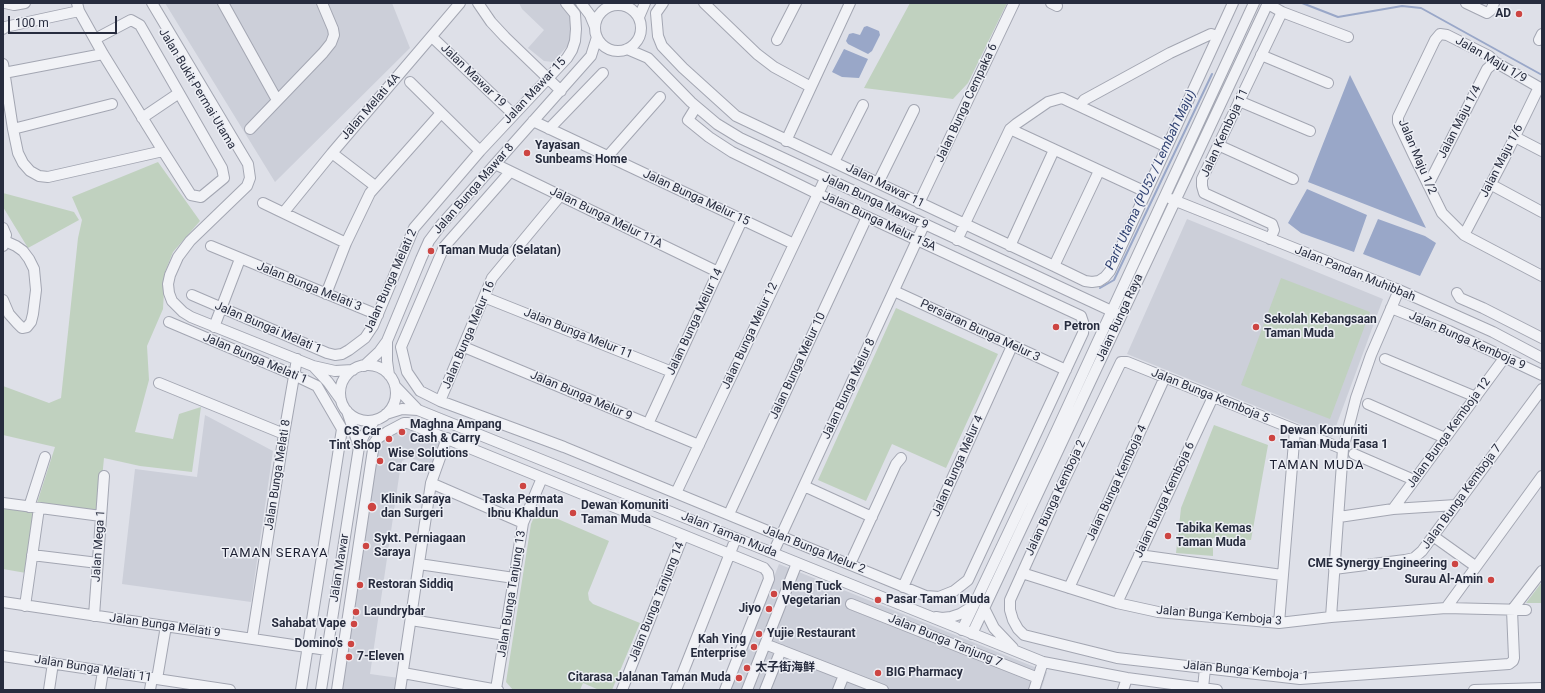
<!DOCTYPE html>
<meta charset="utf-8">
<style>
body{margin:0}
#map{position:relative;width:1545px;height:693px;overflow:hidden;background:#dee0e8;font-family:Roboto,sans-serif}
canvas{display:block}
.frame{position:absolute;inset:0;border:4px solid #272c3e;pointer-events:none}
.scale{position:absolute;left:8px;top:16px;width:109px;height:18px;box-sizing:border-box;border:2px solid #272c3e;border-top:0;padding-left:5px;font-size:12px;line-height:14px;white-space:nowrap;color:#272c3e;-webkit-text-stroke:3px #edeff5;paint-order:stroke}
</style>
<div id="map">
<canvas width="1545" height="693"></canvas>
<div class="frame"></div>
<div class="scale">100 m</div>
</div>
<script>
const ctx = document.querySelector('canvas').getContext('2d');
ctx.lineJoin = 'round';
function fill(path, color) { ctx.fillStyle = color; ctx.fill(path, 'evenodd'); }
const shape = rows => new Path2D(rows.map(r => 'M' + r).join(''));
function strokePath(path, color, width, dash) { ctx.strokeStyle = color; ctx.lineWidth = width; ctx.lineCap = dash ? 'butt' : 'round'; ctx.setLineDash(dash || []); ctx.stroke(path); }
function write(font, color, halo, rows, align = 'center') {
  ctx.font = font + ' Roboto,"Noto Sans SC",sans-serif'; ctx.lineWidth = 3; ctx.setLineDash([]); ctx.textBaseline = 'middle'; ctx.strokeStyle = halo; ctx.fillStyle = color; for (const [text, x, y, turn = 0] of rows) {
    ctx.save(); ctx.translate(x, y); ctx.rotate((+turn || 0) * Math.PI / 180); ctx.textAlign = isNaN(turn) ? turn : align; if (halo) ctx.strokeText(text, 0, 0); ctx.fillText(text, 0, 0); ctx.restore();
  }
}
const built = shape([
 [165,3,392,3,410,48,275,182],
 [519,3,564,3,572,15,572,41,553,62,544,61,528,48,544,30,522,9],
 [1187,219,1383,299,1332,437,1127,354],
 [205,415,273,451,251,602,122,584,135,469,197,477],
 [406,425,444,440,433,466,411,458,406,459,402,461,400,470,370,674,399,678,397,690,339,690,376,445],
 [779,564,1047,672,1041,690,730,690]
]);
const green = shape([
 [910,3,1007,3,968,83,953,99,864,88],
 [158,162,200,221,173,252,165,272,163,309,147,346,149,380,135,432,173,439,179,414,201,407,192,472,140,466,104,458,99,510,37,503,55,447,3,435,3,386,49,403,61,398,78,238,82,220,72,197],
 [3,193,74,212,79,220,28,248,3,207],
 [1281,278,1370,312,1330,419,1241,385],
 [896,308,998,354,946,468,892,444,866,501,818,480],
 [1214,425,1268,445,1251,540,1213,538,1213,556,1176,553,1181,508],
 [3,507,35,512,26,573,3,569],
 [537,510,609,541,588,593,589,600,593,604,640,623,612,690,599,690,583,683,580,690,513,690,506,682,531,524],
 [1542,582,1542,603,1526,603]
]);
const water = shape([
 [867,26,879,31,880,35,872,51,868,54,848,44,846,41,849,34,853,33,860,35,864,27],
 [844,49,868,59,859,78,842,77,832,72],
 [1350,75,1426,228,1308,182],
 [1307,189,1367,215,1354,252,1301,233,1288,223],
 [1378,219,1425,236,1436,243,1420,276,1363,254]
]);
const stream = shape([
 [1302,3,1338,17,1402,6,1421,8,1542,75],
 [1100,288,1114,280,1212,74]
]);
const minor = shape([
 [5,3,14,5,25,3],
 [77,3,79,11,103,54,163,151,191,195,201,197,224,178,222,168,140,25,131,20,95,39],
 [152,3,248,164,250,178,247,186,190,241,178,257,170,275,168,284,169,293,172,301,183,312,191,317,313,366,335,371,353,370],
 [223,3,277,100],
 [478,3,491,22,505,37,561,91],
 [581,3,590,15,595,27],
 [663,3,656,13,658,36,662,46,683,68,736,116,1054,266,1085,281,1092,282,1099,281,1105,277,1110,271,1233,3],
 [704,3,757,54,774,67,811,87],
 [1051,3,1057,6],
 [1466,3,1487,13,1491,10,1494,3],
 [1268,4,1282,12,1348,37],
 '595 28a23 23 0 1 1 46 0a23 23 0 1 1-46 0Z',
 [639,17,645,3],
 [3,29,5,27,79,11],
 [432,37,513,114],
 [777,40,796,3],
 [1539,40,1542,34],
 [627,49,648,58,691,102,717,124,740,138,1118,314],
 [1261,55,1328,83],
 [3,64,13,129,18,153,23,163,30,171,39,176,48,177,163,151],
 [4,73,103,54],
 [410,82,480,151],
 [1542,89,1495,62,1489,56,1447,35,1440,34,1435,40,1398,117,1398,122,1413,154,1442,213,1464,235,1542,276],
 [1239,101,1310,131],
 [1080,105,1084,100,1170,53,1211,34,1217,36],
 [142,118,179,93],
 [533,121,794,244],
 [13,129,112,104],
 [250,129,323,53,331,43,334,35,333,29,322,3],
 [549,129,603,73],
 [1010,129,1146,192],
 [1515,137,1542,151],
 [786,141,850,3],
 [1218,145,1293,179],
 [332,153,375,186],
 [608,156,660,97],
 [834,162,863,105],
 [495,164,718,272],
 [510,172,444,247,401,347,407,372,420,391,440,401,564,447,926,596,939,597,954,591,968,580,1083,333,1084,325,1081,316,818,194,732,152,709,137,688,120,696,107],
 [878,183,914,110],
 [1490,184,1542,212],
 [1428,185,1487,69,1495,62],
 [1171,199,1399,290,1493,332,1542,358],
 [263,203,346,243],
 [919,203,1014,3],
 [284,212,332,153,460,3],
 [3,228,6,235,3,246],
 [1464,235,1504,159,1539,87],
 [1270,239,1274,230,1272,224,1204,193,1202,186,1202,179,1282,12],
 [957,240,1010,129,1016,124,1048,102,1062,98,1167,147],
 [211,246,378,315],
 [1010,246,1054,150],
 [1054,266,1099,171],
 [894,291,1066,370],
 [1457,293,1460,298,1483,308,1542,338],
 [326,294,346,243,370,193,441,113],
 [192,295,327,353,335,355,342,354,349,350,365,338,373,326,414,228,480,151,567,58,572,50,575,41,576,29,575,14,566,3],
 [484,297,672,372],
 [3,300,9,314,17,323,22,328,27,327,31,322,33,314,36,290,34,269,29,259,23,251,16,246,5,241],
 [1391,308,1449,331,1542,375],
 [169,322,294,375,317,386,342,429,301,690],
 [214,327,240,259],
 [387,341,387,361,389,375],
 [464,347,699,445],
 [1385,359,1476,397],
 '340 393a28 28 0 1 1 56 0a28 28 0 1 1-56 0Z',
 [313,366,328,382,341,400],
 [364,366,379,352,387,341,421,259,429,241,441,225,591,56,597,37],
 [159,383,284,434],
 [395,386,418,410],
 [440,401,492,278,560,196],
 [1368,404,1445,438],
 [347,411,359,447],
 [386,414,402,409,418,410,1043,662,1127,678,1217,690],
 [648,424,742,220],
 [1343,449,1127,362,1121,362,1061,487,1010,600,1010,610,1013,620,1018,629,1024,635,1117,658,1300,679,1509,664,1513,661,1514,658,1512,610],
 [1354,454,1414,480],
 [431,483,523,523],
 [804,486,872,517],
 [676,493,825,179],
 [3,503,101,516],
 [29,507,45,457],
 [1393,509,1505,357],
 [729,514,867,217],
 [1339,517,1393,509,1456,505],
 [1433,536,1475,566],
 [773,553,924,225],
 [32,555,98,563],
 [1139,555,1282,575],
 [419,564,514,578],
 [850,564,896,464,901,458],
 [1334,569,1405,560,1414,558,1422,551,1542,389],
 [1022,573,1117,603,1158,612,1279,623,1331,617,1446,608,1526,610],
 [903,587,1012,346],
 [1069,588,1165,377],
 [3,602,327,650],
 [1117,603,1213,397],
 [851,604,1038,678],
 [25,606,39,508],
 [984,608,994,628,1013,648],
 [1446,608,1542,476],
 [1512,610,1542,571],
 [94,616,104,476],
 [936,617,942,618,951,617,960,614,973,606],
 [1331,617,1343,449,1356,398,1371,355,1399,290],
 [411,620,505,635],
 [1279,623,1295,430],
 [962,630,1049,447,1254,3],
 [972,634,1268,3],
 [252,639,284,434,297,359],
 [765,644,883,690],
 [3,656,230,690],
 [403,673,498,690],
 [157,679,166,626],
 [1203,688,1205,668],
 [496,689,523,523,542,478],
 [49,690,53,663],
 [100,690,103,671],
 [150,690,152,678],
 [321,690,359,447,364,435,375,420],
 [337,690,374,443,377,439,387,432,404,423,408,423,764,568,768,573,769,579,725,690],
 [400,690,431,483,447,438],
 [622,690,683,536],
 [676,690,736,538],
 [747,690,797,563],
 [765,690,781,650],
 [838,690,844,675],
 [1034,690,1043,662],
 [1123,690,1127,678],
 [1474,690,1542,688]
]);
const markers = [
 [1519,14,4,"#cd4542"],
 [527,153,4,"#cd4542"],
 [431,251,4,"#cd4542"],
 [1056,327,4,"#cd4542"],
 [1256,327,4,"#cd4542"],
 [402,432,4,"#cd4542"],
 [1272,438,4,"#cd4542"],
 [389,439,4,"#cd4542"],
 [380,461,4,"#cd4542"],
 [523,486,4,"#cd4542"],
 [372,507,5,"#cd4542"],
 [573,513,4,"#cd4542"],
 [1168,536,4,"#cd4542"],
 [366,546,4,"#cd4542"],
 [1455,564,4,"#cd4542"],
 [1491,580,4,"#cd4542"],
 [360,585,4,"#cd4542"],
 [774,594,4,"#cd4542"],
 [878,600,4,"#cd4542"],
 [769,609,4,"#cd4542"],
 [356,612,4,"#cd4542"],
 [354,624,4,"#cd4542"],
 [759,634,4,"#cd4542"],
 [351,644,4,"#cd4542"],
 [754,647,4,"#cd4542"],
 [349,657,4,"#cd4542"],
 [747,668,4,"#cd4542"],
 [878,673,4,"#cd4542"],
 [739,678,4,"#cd4542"]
];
const poiNames = [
 ["AD",1511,14,"right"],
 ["Yayasan",535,146],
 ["Sunbeams Home",535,160],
 ["Taman Muda (Selatan)",439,251],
 ["Sekolah Kebangsaan",1264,320],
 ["Taman Muda",1264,334],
 ["Petron",1064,327],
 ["Maghna Ampang",410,425],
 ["Cash & Carry",410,439],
 ["Dewan Komuniti",1280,431],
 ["Taman Muda Fasa 1",1280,445],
 ["CS Car",381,432,"right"],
 ["Tint Shop",381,446,"right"],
 ["Wise Solutions",388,454],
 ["Car Care",388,468],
 ["Klinik Saraya",381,500],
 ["dan Surgeri",381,514],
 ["Taska Permata",523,500,"center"],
 ["Ibnu Khaldun",523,514,"center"],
 ["Dewan Komuniti",581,506],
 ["Taman Muda",581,520],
 ["Tabika Kemas",1176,529],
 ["Taman Muda",1176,543],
 ["Sykt. Perniagaan",374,539],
 ["Saraya",374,553],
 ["CME Synergy Engineering",1447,564,"right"],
 ["Surau Al-Amin",1483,580,"right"],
 ["Restoran Siddiq",368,585],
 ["Meng Tuck",782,587],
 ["Vegetarian",782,601],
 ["Pasar Taman Muda",886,600],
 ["Jiyo",761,609,"right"],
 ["Laundrybar",364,612],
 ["Sahabat Vape",346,624,"right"],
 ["Yujie Restaurant",767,634],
 ["Kah Ying",746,640,"right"],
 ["Enterprise",746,654,"right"],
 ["Domino's",343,644,"right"],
 ["7-Eleven",357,657],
 ["太子街海鲜",755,668],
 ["BIG Pharmacy",886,673],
 ["Citarasa Jalanan Taman Muda",731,678,"right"]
];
const streetNames = [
 ["Jalan Maju 1/9",1491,60,30],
 ["Jalan Mawar 19",473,76,44],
 ["Jalan Bukit Permai Utama",197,89,59],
 ["Jalan Mawar 15",535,91,-47],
 ["Jalan Bunga Cempaka 6",967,103,-65],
 ["Jalan Melati 4A",371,107,-49],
 ["Jalan Maju 1/4",1460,122,-63],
 ["Jalan Kemboja 11",1225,133,-65],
 ["Jalan Maju 1/2",1417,157,67],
 ["Jalan Maju 1/6",1502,161,-63],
 ["Jalan Mawar 11",885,186,26],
 ["Jalan Bunga Mawar 8",474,189,-49],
 ["Jalan Bunga Melur 15",696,198,25],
 ["Jalan Bunga Mawar 9",875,202,25],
 ["Jalan Bunga Melur 11A",606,218,26],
 ["Jalan Bunga Melur 15A",879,222,25],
 ["Jalan Pandan Muhibbah",1355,274,22],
 ["Jalan Bunga Melati 2",391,281,-66],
 ["Jalan Bunga Melati 3",309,287,22],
 ["Jalan Bunga Raya",1120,318,-65],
 ["Jalan Bunga Melur 14",695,322,-65],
 ["Jalan Bungai Melati 1",268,328,23],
 ["Persiaran Bunga Melur 3",980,331,25],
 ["Jalan Bunga Melur 11",578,334,22],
 ["Jalan Bunga Melur 16",469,335,-67],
 ["Jalan Bunga Melur 12",750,336,-65],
 ["Jalan Bunga Kemboja 9",1467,341,24],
 ["Jalan Bunga Melati 1",255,359,23],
 ["Jalan Bunga Melur 10",798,366,-65],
 ["Jalan Bunga Melur 8",849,389,-65],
 ["Jalan Bunga Melur 9",581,396,23],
 ["Jalan Bunga Kemboja 5",1210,396,22],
 ["Jalan Bunga Kemboja 12",1449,433,-54],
 ["Jalan Bunga Melur 4",958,466,-66],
 ["Jalan Bunga Melati 8",278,475,-81],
 ["Jalan Bunga Kemboja 4",1117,483,-65],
 ["Jalan Bunga Kemboja 7",1462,497,-54],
 ["Jalan Bunga Kemboja 2",1056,498,-65],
 ["Jalan Bunga Kemboja 6",1165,500,-65],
 ["Jalan Taman Muda",729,535,22],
 ["Jalan Mega 1",99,546,-86],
 ["Jalan Bunga Melur 2",814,550,22],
 ["Jalan Mawar",340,568,-81],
 ["Jalan Bunga Tanjung 13",512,594,-81],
 ["Jalan Bunga Tanjung 14",657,602,-68],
 ["Jalan Bunga Kemboja 3",1219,616,5],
 ["Jalan Bunga Melati 9",165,626,8],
 ["Jalan Bunga Tanjung 7",945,641,22],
 ["Jalan Bunga Melati 11",93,669,9],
 ["Jalan Bunga Kemboja 1",1246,671,5]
];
const waterNames = [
 ["Parit Utama (PU52 / Lembah Maju)",1151,180,-65]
];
const neighbourhoodNames = [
 ["TAMAN MUDA",1317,466],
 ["TAMAN SERAYA",275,554]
];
fill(built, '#cccfd9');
fill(green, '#c0d1bf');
fill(water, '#99a7c8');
strokePath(stream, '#99a7c8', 2);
strokePath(minor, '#a3a6b2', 12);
strokePath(minor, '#f1f2f6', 10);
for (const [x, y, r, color] of markers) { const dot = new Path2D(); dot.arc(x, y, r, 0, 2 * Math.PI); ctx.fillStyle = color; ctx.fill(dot); strokePath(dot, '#edeff5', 1.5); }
write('bold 12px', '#272c3e', '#edeff5', poiNames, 'left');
write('12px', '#272c3e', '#edeff5', streetNames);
write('italic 13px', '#324372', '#edeff5', waterNames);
ctx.letterSpacing = '1px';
write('13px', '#1a1d2f', '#edeff5', neighbourhoodNames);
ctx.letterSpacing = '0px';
</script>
